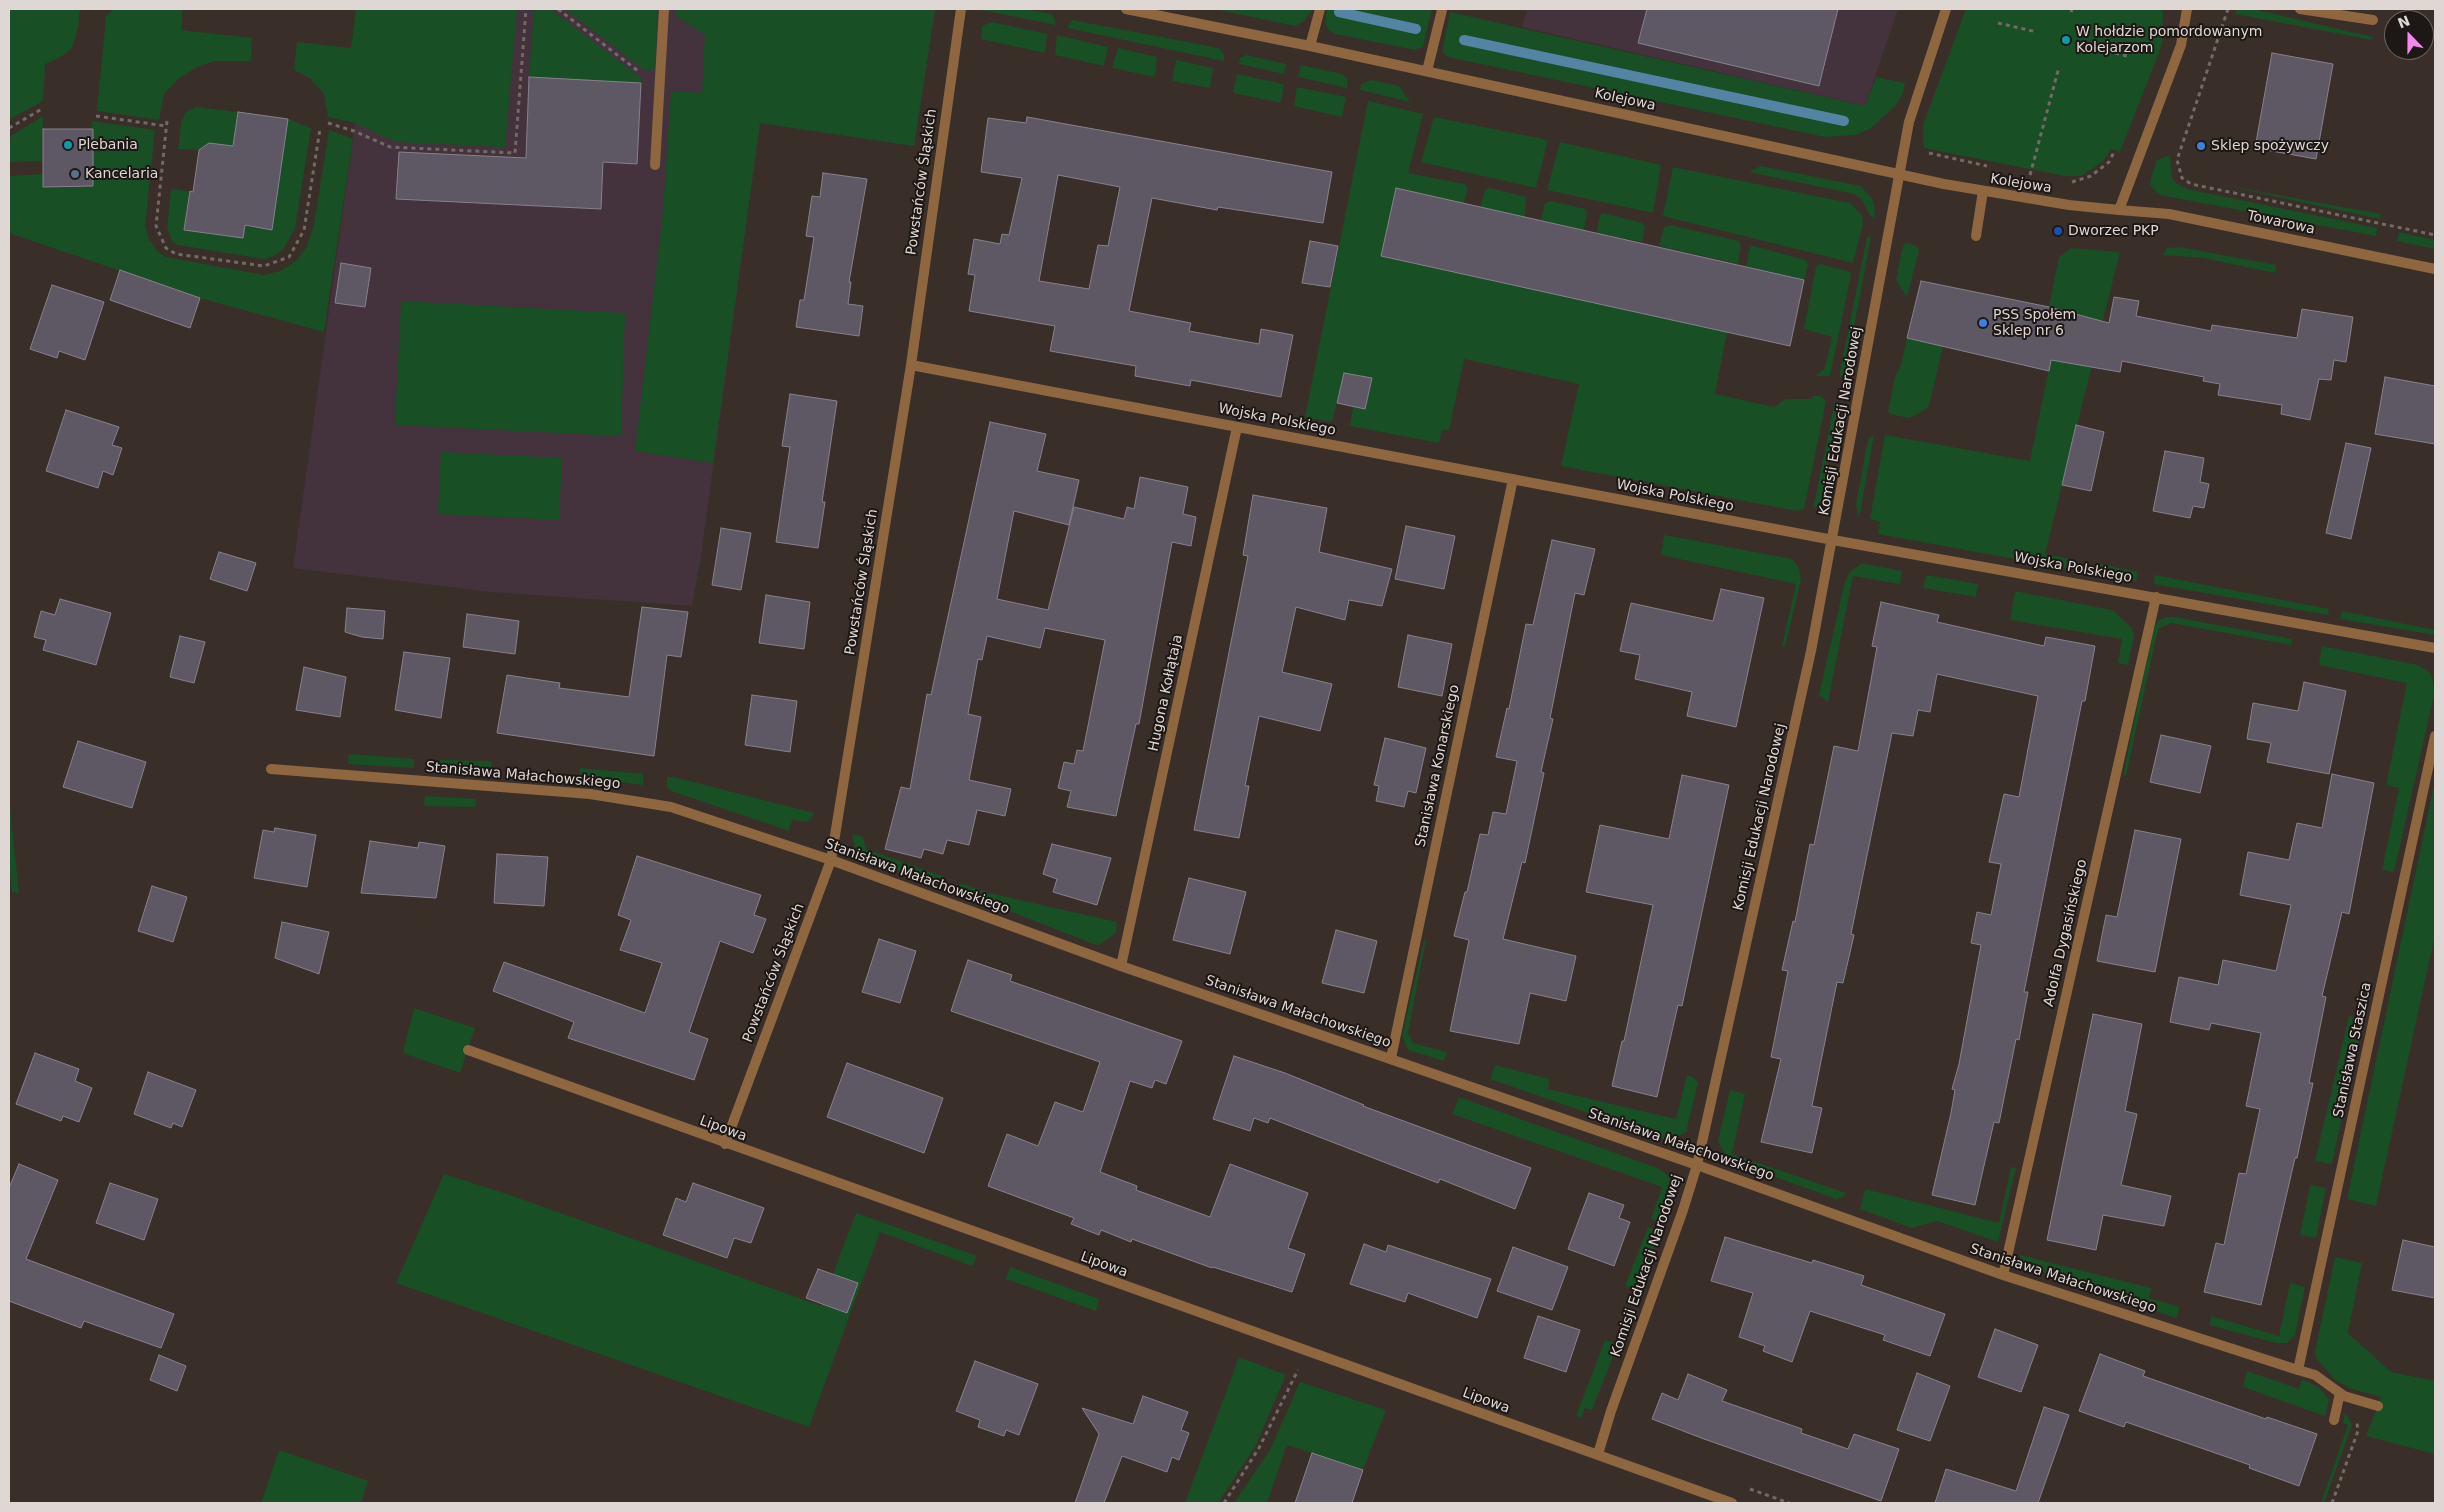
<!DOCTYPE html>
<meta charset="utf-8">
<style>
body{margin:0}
#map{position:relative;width:2444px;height:1512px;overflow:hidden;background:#3a2e28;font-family:"DejaVu Sans",sans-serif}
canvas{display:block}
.frame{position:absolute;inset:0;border:10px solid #ded7d3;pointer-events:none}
.north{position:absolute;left:2384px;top:10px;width:50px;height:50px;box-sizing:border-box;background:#1d1715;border:1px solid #6a6461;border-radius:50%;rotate:338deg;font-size:14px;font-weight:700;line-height:20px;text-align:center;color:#ded7d3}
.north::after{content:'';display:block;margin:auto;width:18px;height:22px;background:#f688ed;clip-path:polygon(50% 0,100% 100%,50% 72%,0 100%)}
</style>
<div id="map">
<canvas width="2444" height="1512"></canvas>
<div class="frame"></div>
<div class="north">N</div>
</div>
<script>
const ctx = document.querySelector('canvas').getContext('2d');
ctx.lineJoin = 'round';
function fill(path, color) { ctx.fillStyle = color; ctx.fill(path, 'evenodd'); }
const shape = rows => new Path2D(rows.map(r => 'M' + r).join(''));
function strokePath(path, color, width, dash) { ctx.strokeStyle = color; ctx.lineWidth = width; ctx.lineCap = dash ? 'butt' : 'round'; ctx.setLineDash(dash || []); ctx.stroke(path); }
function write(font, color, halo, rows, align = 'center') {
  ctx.font = font + ' "DejaVu Sans",sans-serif'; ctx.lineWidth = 4; ctx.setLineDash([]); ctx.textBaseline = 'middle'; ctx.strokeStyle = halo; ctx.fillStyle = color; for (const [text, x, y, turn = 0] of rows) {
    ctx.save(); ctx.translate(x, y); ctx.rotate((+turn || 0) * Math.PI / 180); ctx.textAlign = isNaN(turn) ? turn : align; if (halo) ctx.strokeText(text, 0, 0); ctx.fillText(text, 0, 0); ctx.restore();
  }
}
const industrial = shape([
 [371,9,935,10,914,146,760,123,700,563,692,606,491,592,293,568],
 [1527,9,1898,9,1865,106,1522,27]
]);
const green = shape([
 [9,9,80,9,78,28,72,48,61,57,45,64,43,101,9,120],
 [113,9,183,9,181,30,252,38,251,61,215,61,197,67,178,79,164,94,159,120,97,111,106,17],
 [356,9,517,9,505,147,396,142,355,123,328,117,324,94,310,78,294,70,297,42,351,48],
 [534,9,550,9,641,78,641,83,529,77],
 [565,9,657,9,656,67,647,72],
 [675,9,935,10,914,146,760,123,713,463,635,451,663,212,671,91,702,93,705,35,675,15],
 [982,9,1024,9,1051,14,1055,19,1056,25,981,10],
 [1214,9,1313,9,1303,22,1295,26],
 [1327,9,1432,9,1423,47,1415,50,1335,34,1328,30,1325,22],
 [1966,9,2163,9,2162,45,2120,152,2111,149,2103,161,2091,170,2081,176,2065,176,1924,148,1923,125],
 [2237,9,2253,9,2373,37,2372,40,2235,14],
 [1450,12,1865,106,1876,77,1905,83,1902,96,1895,106,1870,129,1855,135,1825,137,1448,57,1443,53,1443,47],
 [1072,20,1219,48,1224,55,1224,61,1067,28],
 [992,22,1047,34,1045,53,981,39,982,26],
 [1057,35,1108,47,1104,66,1055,55],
 [1118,48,1157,57,1155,77,1112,68],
 [1246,55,1286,64,1284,74,1239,64,1240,58],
 [1176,60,1213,68,1210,88,1172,81],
 [1301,65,1342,74,1347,79,1347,88,1298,77],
 [1237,74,1284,84,1281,103,1233,93],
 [1372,80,1399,86,1410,102,1360,90,1361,84],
 [1297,87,1346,97,1342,117,1294,106],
 [1368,101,1423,114,1408,173,1464,184,1468,188,1464,203,1396,188,1381,256,1727,332,1715,394,1774,407,1786,399,1812,399,1813,396,1821,396,1826,401,1804,509,1797,511,1561,466,1579,384,1464,359,1449,431,1442,430,1439,443,1350,426,1353,406,1365,408,1372,379,1344,373,1332,422,1305,417],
 [196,107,238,112,233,146,199,150,178,149,181,122,186,112],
 [43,116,42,161,9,162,9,137],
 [1434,117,1548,140,1536,188,1421,162],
 [288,119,311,128,295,228,283,250,274,256,264,259,178,245,172,241,167,228,171,189,189,191,184,230,245,225,272,229],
 [92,121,155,130,145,226,149,239,157,251,166,257,264,275,280,271,296,261,307,246,314,225,329,130,353,139,324,332,200,298,9,233,9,176,43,174,43,187,93,186],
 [1560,142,1661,165,1653,213,1547,190],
 [2170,155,2172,178,2177,184,2187,189,2377,228,2376,236,2160,195,2150,186,2152,174,2157,160],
 [1761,166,1861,186,1874,202,1875,218,1871,217,1861,199,1854,194,1749,172],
 [1673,167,1850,203,1862,215,1863,224,1853,263,1663,216],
 [2213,183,2381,214,2380,219],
 [1490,188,1526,197,1525,217,1480,207,1485,190],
 [1551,201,1585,209,1587,213,1584,230,1541,220,1545,203],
 [1604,213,1642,223,1645,227,1642,242,1597,233,1600,215],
 [1670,225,1739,241,1741,245,1738,264,1659,246,1664,227],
 [2399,232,2435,240,2435,249,2397,241],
 [1867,237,1871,237,1845,375,1839,377],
 [1909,243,1916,246,1919,250,1907,297,1896,280,1902,249,1904,244],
 [1754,246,1805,260,1808,265,1804,280,1746,266,1750,247],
 [2180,247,2276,265,2275,273,2203,258,2163,255,2167,248],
 [2071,248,2120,252,2045,554,2071,559,2069,569,1878,534,1880,522,1870,519,1885,435,2030,461,2061,310,2049,307,2059,257],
 [1820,264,1850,272,1851,275,1830,376,1816,376,1825,368,1832,337,1804,329,1816,267],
 [401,301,625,313,621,436,395,425],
 [1907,338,1943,346,1929,406,1920,413,1909,418,1890,414,1888,412,1895,377,1901,365],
 [1835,401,1838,407,1821,501,1813,510],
 [1874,435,1859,519,1856,505,1868,439],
 [441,452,562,458,559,520,438,514],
 [1664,535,1792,559,1799,568,1801,580,1785,647,1782,646,1796,584,1661,555],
 [2095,563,2138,572,2136,582,2094,574],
 [1865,564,1902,571,1900,584,1853,576,1828,702,1819,695,1845,581,1850,572,1859,565],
 [1926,575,1978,584,1976,597,1923,588],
 [2155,575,2329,609,2328,615,2154,584],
 [2015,591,2112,610,2132,628,2134,637,2128,665,2118,663,2122,639,2010,620],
 [2342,611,2435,630,2435,635,2340,619],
 [2166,617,2175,617,2292,639,2291,645,2171,623,2158,629,2126,776,2123,775,2153,631,2158,621],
 [2322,646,2418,665,2429,672,2433,682,2434,695,2394,872,2382,870,2399,788,2386,785,2407,683,2319,665],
 [349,754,414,759,414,768,348,764],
 [440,760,492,761,491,772,439,770],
 [580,768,643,774,643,785,579,777],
 [667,777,674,777,814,813,811,819,806,822,792,820,789,831,671,791,667,787],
 [2435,780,2435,935,2376,1206,2347,1199],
 [425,796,476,799,475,807,424,806],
 [9,798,19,893,12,892,9,860],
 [852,834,863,837,866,849,945,877,942,886,865,859,856,851],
 [961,883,989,893,1117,922,1116,933,1099,945,1093,944,956,890],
 [1424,940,1426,940,1408,1033,1413,1043,1447,1052,1444,1061,1408,1050,1402,1036],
 [414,1008,475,1028,460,1073,403,1053],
 [2349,1016,2363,1019,2332,1164,2315,1161],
 [1495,1065,1549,1079,1548,1089,1676,1119,1687,1075,1693,1077,1698,1083,1686,1132,1672,1139,1663,1139,1490,1079],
 [1730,1090,1745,1094,1732,1154,1846,1193,1843,1197,1836,1199,1734,1162,1726,1157,1718,1141],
 [1459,1097,1657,1168,1668,1175,1671,1183,1671,1196,1662,1223,1651,1219,1662,1187,1452,1114],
 [2011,1167,2016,1168,1998,1242,1937,1221,1912,1228,1860,1209,1865,1189,1999,1223],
 [444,1174,510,1195,821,1306,856,1213,977,1256,972,1266,880,1232,809,1427,396,1283],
 [2310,1185,2326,1188,2316,1238,2300,1235],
 [1648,1227,1659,1231,1640,1287,1635,1289,1625,1286],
 [2020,1255,2151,1288,2149,1298,2180,1307,2176,1318,2026,1266,2022,1263],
 [2335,1257,2362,1263,2348,1333,2391,1372,2435,1381,2435,1454,2366,1436,2381,1397,2352,1389,2335,1380,2316,1358,2315,1352],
 [1010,1267,1099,1299,1096,1311,1006,1279],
 [2290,1283,2305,1287,2295,1335,2287,1343,2276,1343,2209,1325,2211,1316,2279,1336],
 [1605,1340,1618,1344,1592,1410,1585,1408,1581,1418,1576,1416],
 [1239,1357,1286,1375,1255,1447,1218,1503,1185,1503],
 [2247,1371,2299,1389,2302,1379,2320,1388,2329,1400,2325,1416,2243,1387],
 [1300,1382,1386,1410,1363,1470,1287,1445,1267,1503,1234,1503,1270,1450],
 [2345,1412,2352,1425,2324,1503,2321,1503,2348,1425,2343,1423],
 [279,1450,368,1481,361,1503,261,1503]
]);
const stream = shape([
 [1339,12,1416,29],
 [1464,40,1844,121]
]);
const building = shape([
 [1647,9,1838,9,1819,86,1638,43,1647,9],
 [2272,53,2333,64,2316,159,2255,148,2272,53],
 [529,77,641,83,637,164,603,162,601,209,396,199,399,152,526,158,529,77],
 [238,112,288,119,272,230,245,225,243,238,184,230,190,191,193,192,199,150,209,143,233,146,238,112],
 [1027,117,1332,172,1323,223,1218,207,1217,210,1152,198,1129,311,1191,323,1189,331,1259,344,1261,329,1293,335,1281,397,1191,380,1190,386,1135,376,1136,366,1050,351,1055,326,969,311,975,275,968,274,974,239,1000,244,1002,234,1009,235,1022,178,981,172,988,118,1026,123,1027,117],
 [1058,175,1120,187,1108,246,1098,245,1089,289,1039,281,1058,175],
 [43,129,93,129,93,186,43,187,43,129],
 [823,173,867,179,849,282,851,282,848,304,863,306,859,336,796,327,800,300,804,300,814,237,806,236,812,196,820,197,823,173],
 [1396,188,1804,280,1790,346,1381,256,1396,188],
 [1310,241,1338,246,1330,287,1302,283,1310,241],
 [341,263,371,268,365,307,335,303,341,263],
 [120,270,200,298,190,328,110,300,120,270],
 [1921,281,2049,307,2109,323,2114,297,2139,301,2136,316,2211,331,2212,325,2297,338,2302,309,2353,317,2346,362,2334,360,2331,380,2319,379,2310,420,2281,414,2282,405,2218,395,2220,384,2203,381,2204,377,2122,361,2120,372,2051,360,2049,371,1907,338,1921,281],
 [52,285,104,302,85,360,59,351,57,358,30,349,52,285],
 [1344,373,1372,378,1365,409,1337,403,1344,373],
 [2385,377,2435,386,2435,444,2375,434,2385,377],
 [790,394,837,401,822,502,825,502,818,548,776,542,790,447,782,446,790,394],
 [66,410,119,427,112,445,122,448,113,475,103,471,98,488,46,471,66,410],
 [990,422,1046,434,1037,471,1079,480,1069,525,1014,511,997,599,1048,610,1074,507,1124,519,1127,507,1134,509,1140,477,1188,487,1183,514,1196,517,1191,546,1172,542,1139,724,1136,724,1116,816,1067,807,1071,791,1058,788,1064,762,1074,764,1077,750,1083,751,1105,640,1045,628,1040,648,987,636,982,660,978,659,968,714,981,717,969,780,1011,789,1005,816,977,810,969,845,947,840,943,854,924,849,921,858,885,849,901,787,910,789,927,694,931,695,990,422],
 [2076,425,2104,432,2091,491,2062,485,2076,425],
 [2346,443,2371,448,2351,539,2326,533,2346,443],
 [2165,451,2204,458,2200,482,2209,484,2204,508,2193,506,2190,518,2153,511,2165,451],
 [1253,495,1327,508,1319,552,1392,569,1382,606,1349,600,1345,620,1296,607,1282,672,1332,684,1320,731,1259,716,1245,786,1249,786,1239,838,1194,830,1248,556,1243,555,1253,495],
 [1406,526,1455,536,1444,589,1395,579,1406,526],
 [721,528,751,533,741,590,712,585,721,528],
 [1552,540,1595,549,1584,595,1575,593,1550,718,1553,719,1541,772,1544,773,1525,863,1522,862,1503,939,1576,956,1566,1001,1530,993,1519,1044,1450,1031,1469,940,1454,936,1465,892,1467,892,1480,834,1488,835,1493,812,1506,814,1517,761,1496,757,1507,708,1509,709,1526,624,1533,625,1552,540],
 [219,552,256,563,247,591,210,579,219,552],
 [1721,589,1764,598,1736,727,1687,716,1692,692,1635,679,1640,655,1620,651,1631,603,1713,621,1721,589],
 [766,595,810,602,804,649,759,643,766,595],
 [60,599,111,613,96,665,43,650,46,640,34,637,41,611,55,615,60,599],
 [1881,602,1939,615,1937,622,2044,646,2046,637,2095,646,2085,701,2082,701,2024,992,2028,992,2019,1040,2016,1039,1999,1123,1994,1122,1975,1205,1932,1195,1951,1113,1955,1090,1952,1089,1959,1064,1981,945,1971,943,1977,912,1991,915,2001,864,1989,862,2004,794,2019,797,2038,696,1937,674,1930,712,1918,710,1913,736,1892,733,1851,934,1854,935,1843,983,1837,982,1812,1106,1822,1108,1812,1153,1761,1142,1781,1059,1771,1057,1788,971,1782,970,1793,921,1795,922,1810,844,1814,845,1834,746,1858,751,1877,647,1872,646,1881,602],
 [642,607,688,612,681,657,667,655,654,756,497,733,507,675,560,683,559,688,629,697,642,607],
 [347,608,385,611,383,639,362,637,345,632,347,608],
 [467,614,519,621,515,654,463,647,467,614],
 [1408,635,1452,644,1442,696,1398,687,1408,635],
 [180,636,205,642,194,683,170,677,180,636],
 [404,652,450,658,441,718,395,710,404,652],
 [304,667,346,677,340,717,296,710,304,667],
 [2304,682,2346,691,2329,774,2267,762,2271,743,2247,739,2253,703,2298,711,2304,682],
 [752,695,797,701,790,752,745,745,752,695],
 [2161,735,2211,746,2200,793,2150,782,2161,735],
 [1385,738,1426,748,1416,793,1408,791,1404,807,1376,801,1379,786,1374,785,1385,738],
 [78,741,146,762,132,808,63,787,78,741],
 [2332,774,2374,783,2349,914,2342,912,2322,996,2326,997,2309,1083,2313,1083,2297,1158,2295,1158,2261,1305,2204,1292,2216,1243,2224,1245,2239,1173,2246,1174,2260,1109,2246,1106,2261,1033,2211,1023,2209,1030,2170,1022,2179,977,2218,985,2223,960,2276,971,2291,905,2240,895,2248,852,2289,860,2297,823,2322,828,2332,774],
 [1682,775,1729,785,1682,1006,1678,1005,1657,1097,1612,1086,1622,1041,1624,1041,1653,905,1586,892,1600,825,1669,839,1682,775],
 [275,828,316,835,307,887,254,878,263,830,274,832,275,828],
 [2135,830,2181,839,2155,972,2097,961,2106,915,2117,917,2135,830],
 [370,841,418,848,419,842,445,846,436,898,361,893,370,841],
 [1052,844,1111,858,1097,905,1053,892,1057,879,1043,874,1052,844],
 [497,854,548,857,544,906,494,903,497,854],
 [637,856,761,895,754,915,766,919,753,953,720,941,689,1032,708,1039,694,1080,568,1038,574,1022,493,991,504,962,645,1013,662,963,620,950,631,920,618,915,637,856],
 [1189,878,1246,892,1230,954,1173,940,1189,878],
 [152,886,187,897,173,942,138,931,152,886],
 [282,922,329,932,319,974,275,958,282,922],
 [1336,930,1377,941,1364,993,1322,983,1336,930],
 [879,939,916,951,900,1003,862,992,879,939],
 [968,960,1012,975,1010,981,1182,1041,1166,1084,1155,1080,1152,1088,1130,1081,1100,1172,1137,1186,1136,1190,1210,1217,1230,1164,1308,1193,1288,1248,1305,1254,1292,1292,1213,1267,1212,1268,1132,1239,1131,1242,1101,1230,1099,1235,1071,1224,1074,1218,988,1186,1007,1134,1038,1146,1055,1102,1083,1112,1100,1062,951,1011,968,960],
 [2093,1014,2142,1024,2125,1111,2137,1114,2121,1185,2171,1196,2164,1226,2103,1215,2096,1250,2047,1240,2093,1014],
 [35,1053,79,1069,75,1081,92,1088,79,1122,63,1116,61,1121,16,1104,35,1053],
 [1234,1056,1285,1073,1364,1105,1363,1106,1531,1168,1515,1209,1440,1179,1438,1183,1270,1118,1268,1123,1254,1118,1250,1131,1213,1119,1234,1056],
 [847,1063,943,1098,924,1153,827,1117,847,1063],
 [148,1072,196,1090,182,1127,173,1123,171,1128,134,1114,148,1072],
 [19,1164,58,1180,26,1259,174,1314,161,1348,84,1321,81,1328,9,1301,9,1188,19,1164],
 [110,1183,158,1199,144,1240,96,1223,110,1183],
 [693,1183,764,1208,751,1243,734,1238,727,1258,663,1235,676,1198,686,1202,693,1183],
 [1589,1193,1624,1205,1619,1218,1630,1222,1614,1266,1568,1249,1589,1193],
 [1725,1237,1812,1263,1813,1260,1864,1276,1861,1285,1945,1314,1930,1356,1883,1340,1885,1335,1810,1311,1792,1362,1763,1351,1765,1346,1739,1337,1753,1293,1711,1281,1725,1237],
 [2403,1240,2435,1247,2435,1298,2392,1290,2403,1240],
 [1364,1244,1386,1252,1388,1245,1491,1279,1477,1318,1408,1293,1405,1302,1350,1284,1364,1244],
 [1513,1247,1568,1267,1552,1310,1497,1291,1513,1247],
 [818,1269,858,1283,847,1313,806,1298,818,1269],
 [1538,1316,1580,1330,1566,1372,1524,1358,1538,1316],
 [1995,1329,2038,1345,2021,1392,1978,1377,1995,1329],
 [2100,1354,2145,1371,2143,1376,2266,1419,2267,1417,2317,1434,2299,1486,2249,1468,2250,1465,2126,1422,2124,1427,2079,1411,2100,1354],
 [159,1355,186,1366,177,1391,150,1380,159,1355],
 [975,1361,1038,1384,1019,1435,1006,1430,1004,1436,978,1427,980,1420,956,1411,975,1361],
 [1917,1373,1950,1386,1930,1441,1897,1430,1917,1373],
 [1688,1374,1727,1390,1722,1401,1802,1429,1801,1433,1848,1449,1854,1434,1899,1449,1881,1501,1704,1439,1652,1419,1662,1393,1678,1400,1688,1374],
 [1143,1396,1188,1412,1181,1430,1189,1433,1179,1460,1172,1457,1167,1472,1122,1456,1104,1503,1075,1503,1099,1434,1082,1408,1133,1424,1143,1396],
 [2044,1407,2069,1415,2038,1503,1935,1503,1946,1469,2016,1491,2044,1407],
 [1312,1453,1363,1470,1352,1503,1295,1503,1312,1453]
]);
const path = shape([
 [558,9,638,71],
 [2228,9,2177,160,2182,178,2191,184,2435,235],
 [2071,12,2072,9],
 [1998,23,2037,32],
 [2092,47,2127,56],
 [96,116,166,126],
 [167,121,156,226,166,248,176,254,264,266,289,257,304,230,320,129],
 [328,123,354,131,390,147,515,153,526,9],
 [9,128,42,109],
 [1929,153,1987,166],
 [2030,175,2059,67],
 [2072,182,2091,176,2109,162,2114,152],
 [1750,1489,1789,1503],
 [1224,1503,1259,1448,1298,1370],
 [2332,1503,2358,1431,2357,1423]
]);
const service = shape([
 [2300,9,2373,20],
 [1310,46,1320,9],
 [1427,71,1442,10],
 [655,165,664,9],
 [1976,236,1983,191],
 [2298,1370,2315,1375,2344,1396,2378,1406],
 [2334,1420,2340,1393]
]);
const minor = shape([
 [2187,9,2181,45,2119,210,2169,214,2435,269],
 [911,365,1833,540,2435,648],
 [271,769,590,794,671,807,831,860,1121,966,1697,1165,2003,1275,2298,1370,2435,736],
 [1121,966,1237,427],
 [468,1050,1732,1503],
 [1391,1058,1513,479],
 [725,1144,831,860,911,365,961,9],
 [2003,1275,2156,597],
 [1598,1454,1611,1411,1683,1210,1697,1165,1811,651,1909,122,1946,9]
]);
const tertiary = shape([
 [1126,9,1310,46,1944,184,2069,205,2119,210]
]);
const markers = [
 [2066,40,5,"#0f9aa8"],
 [68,145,5,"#0f9aa8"],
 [2201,146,5,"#3f7fe0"],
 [75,174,5,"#5c6f8a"],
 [2058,231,5,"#1a4fb4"],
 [1983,323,5,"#3f7fe0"]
];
const poiNames = [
 ["W hołdzie pomordowanym",2076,32],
 ["Kolejarzom",2076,48],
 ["Plebania",78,145],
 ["Sklep spożywczy",2211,146],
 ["Kancelaria",85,174],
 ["Dworzec PKP",2068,231],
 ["PSS Społem",1993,315],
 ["Sklep nr 6",1993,331]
];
const streetNames = [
 ["Kolejowa",1625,100,12],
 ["Powstańców Śląskich",922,182,-82],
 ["Kolejowa",2021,184,9],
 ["Towarowa",2281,223,12],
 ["Wojska Polskiego",1277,420,11],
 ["Komisji Edukacji Narodowej",1841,421,-80],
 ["Wojska Polskiego",1675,496,11],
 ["Wojska Polskiego",2073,568,10],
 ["Powstańców Śląskich",862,582,-81],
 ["Hugona Kołłątaja",1166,693,-78],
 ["Stanisława Konarskiego",1438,766,-78],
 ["Stanisława Małachowskiego",523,776,5],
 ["Komisji Edukacji Narodowej",1760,817,-77],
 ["Stanisława Małachowskiego",917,877,20],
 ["Adolfa Dygasińskiego",2066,933,-77],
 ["Powstańców Śląskich",774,973,-69],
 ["Stanisława Małachowskiego",1298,1012,19],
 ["Stanisława Staszica",2353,1050,-78],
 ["Lipowa",723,1129,20],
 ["Stanisława Małachowskiego",1681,1145,19],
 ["Lipowa",1104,1265,20],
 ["Komisji Edukacji Narodowej",1647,1266,-71],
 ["Stanisława Małachowskiego",2063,1279,18],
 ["Lipowa",1486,1401,20]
];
fill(industrial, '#44323c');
fill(green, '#184f25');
strokePath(stream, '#5484a3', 10);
fill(building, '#5d5864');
strokePath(building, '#87818e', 1);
strokePath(path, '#746a65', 3, [4, 4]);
strokePath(service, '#8e6741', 10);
strokePath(minor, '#8e6741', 10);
strokePath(tertiary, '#8e6741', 10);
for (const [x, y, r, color] of markers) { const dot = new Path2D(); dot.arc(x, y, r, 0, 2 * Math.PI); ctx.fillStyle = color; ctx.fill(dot); strokePath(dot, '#1d1715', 2); }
write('14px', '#ded7d3', '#1d1715', poiNames, 'left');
write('14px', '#ded7d3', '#1d1715', streetNames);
</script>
